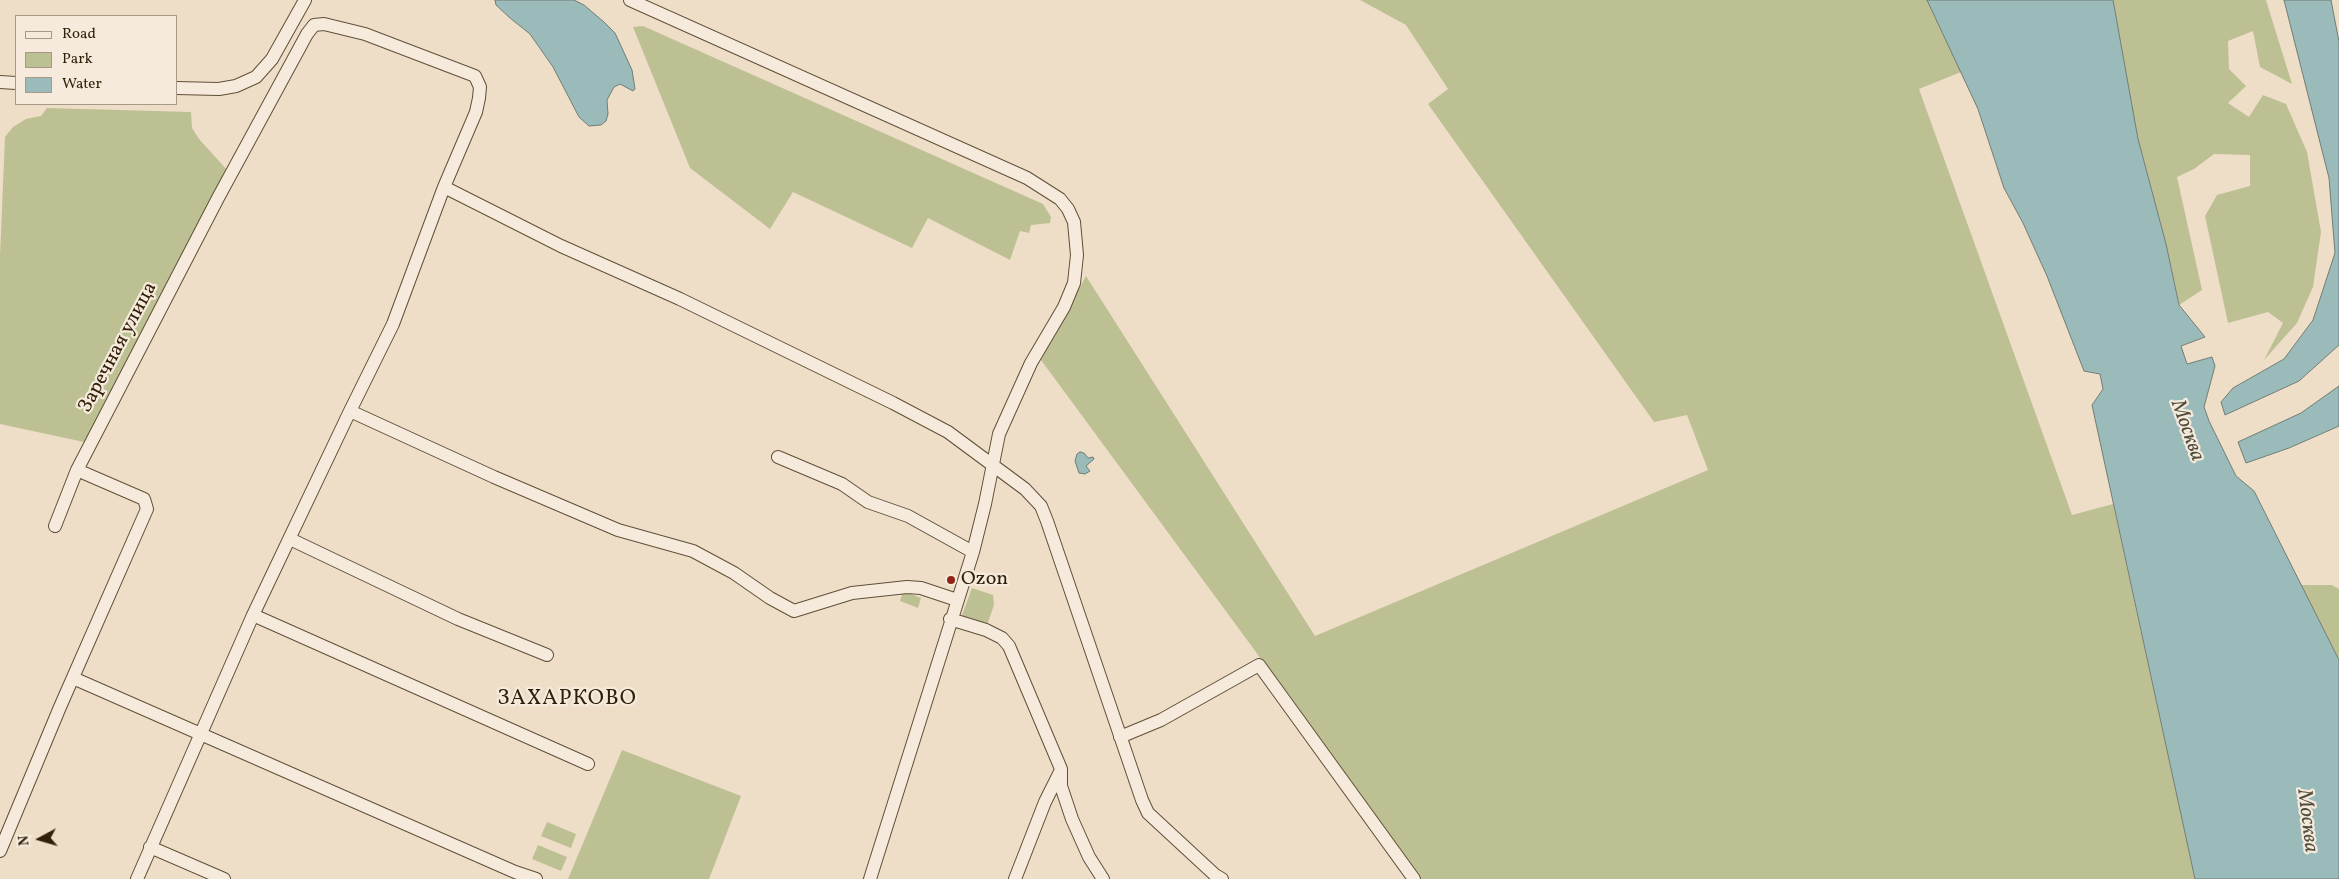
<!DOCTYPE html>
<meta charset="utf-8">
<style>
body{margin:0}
#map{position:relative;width:2339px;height:879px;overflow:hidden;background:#efdec7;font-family:Vollkorn,serif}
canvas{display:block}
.legend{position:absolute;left:15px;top:15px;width:162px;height:90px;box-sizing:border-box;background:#f5eadb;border:1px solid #a79987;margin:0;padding:6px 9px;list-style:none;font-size:15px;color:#311f09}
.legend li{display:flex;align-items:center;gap:10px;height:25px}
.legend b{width:25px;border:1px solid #a79987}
.north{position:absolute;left:15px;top:814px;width:50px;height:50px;-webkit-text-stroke:4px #f5eadb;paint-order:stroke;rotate:264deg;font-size:14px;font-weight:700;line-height:20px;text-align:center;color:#311f09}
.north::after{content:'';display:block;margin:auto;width:18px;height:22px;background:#311f09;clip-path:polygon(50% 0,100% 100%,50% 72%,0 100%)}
</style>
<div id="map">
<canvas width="2339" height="879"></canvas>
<ul class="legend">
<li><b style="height:6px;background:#f5eadb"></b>Road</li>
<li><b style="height:14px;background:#bcc093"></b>Park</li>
<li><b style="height:14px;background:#9bbbbb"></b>Water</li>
</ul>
<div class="north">N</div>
</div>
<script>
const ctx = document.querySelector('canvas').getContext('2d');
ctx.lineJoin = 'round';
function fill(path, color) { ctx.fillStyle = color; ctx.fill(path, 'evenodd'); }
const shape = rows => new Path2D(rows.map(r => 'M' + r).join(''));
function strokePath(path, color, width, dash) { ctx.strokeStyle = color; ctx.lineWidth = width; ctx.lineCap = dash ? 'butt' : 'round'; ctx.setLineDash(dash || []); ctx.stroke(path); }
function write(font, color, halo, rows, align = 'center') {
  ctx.font = font + ' Vollkorn,serif'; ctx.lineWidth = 4.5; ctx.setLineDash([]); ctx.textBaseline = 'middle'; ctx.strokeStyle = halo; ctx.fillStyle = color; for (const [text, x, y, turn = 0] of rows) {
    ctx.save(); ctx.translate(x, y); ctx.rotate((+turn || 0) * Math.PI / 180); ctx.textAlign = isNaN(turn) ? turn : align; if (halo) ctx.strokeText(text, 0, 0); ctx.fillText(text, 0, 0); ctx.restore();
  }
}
const green = shape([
 [1360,0,1927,0,1961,72,1919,89,2072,515,2113,504,2195,879,1418,879,1253,648,1041,360,1086,276,1315,636,1708,470,1687,415,1654,422,1428,104,1448,89,1406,25],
 [2113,0,2266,0,2292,84,2260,67,2253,31,2228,41,2229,69,2246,86,2228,103,2249,117,2263,95,2286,104,2307,152,2321,232,2313,287,2297,323,2264,360,2283,323,2268,312,2228,323,2205,216,2217,195,2250,186,2250,155,2214,154,2194,169,2177,177,2202,290,2179,305,2166,244,2138,139],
 [643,26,1043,204,1051,217,1050,223,1031,225,1029,233,1020,231,1010,260,928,218,912,248,793,192,770,229,690,168,633,27],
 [47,108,191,112,192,128,199,139,228,171,84,442,0,424,0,256,5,137,13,127,26,119,41,116],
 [2301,585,2332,585,2339,589,2339,660],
 [972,588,993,595,994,605,986,628,961,618],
 [903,591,921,598,918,608,900,601],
 [622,750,741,796,709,879,568,879],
 [547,822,576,834,571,848,541,836],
 [538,845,567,857,561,871,532,859]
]);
const water = shape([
 [495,0,574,0,584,5,604,22,615,33,632,70,635,89,633,91,620,84,614,87,607,100,608,114,606,121,601,125,589,126,579,117,553,67,530,34,510,18,496,5,495,0],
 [1927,0,2113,0,2138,139,2166,244,2179,305,2205,337,2181,346,2187,364,2212,357,2215,366,2204,407,2209,421,2236,476,2254,491,2339,660,2339,879,2195,879,2092,405,2103,389,2100,374,2084,371,2047,276,2023,223,2004,188,1978,109,1927,0],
 [2284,0,2331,0,2339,42,2339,345,2299,381,2225,415,2221,402,2233,388,2284,359,2313,320,2335,253,2329,178,2284,0],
 [2339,386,2339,426,2289,448,2246,463,2238,442,2301,413,2339,386],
 [1080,452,1084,453,1088,458,1093,457,1094,459,1086,466,1090,471,1085,474,1079,473,1075,461,1077,454,1080,452]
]);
const minor = shape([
 [630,0,1027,178,1060,199,1068,209,1074,222,1077,255,1074,283,1064,307,1031,363,999,434,985,504,973,552,870,879],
 [0,82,16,83],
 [176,88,219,89,236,86,256,77,272,59,305,0],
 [444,187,561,246,680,299,893,403,948,432,1025,489,1041,506,1047,521,1142,800,1148,813,1215,875,1222,879],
 [350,411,494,477,618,530,693,551,734,573,770,598,794,611,852,593,907,587,921,588,957,600],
 [778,457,842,484,868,502,908,516,973,552],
 [55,526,77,470],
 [290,539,458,619,547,655],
 [253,615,588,764],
 [950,619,986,630,1002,638,1009,646,1061,769,1061,786,1072,819,1089,857,1103,879],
 [73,678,515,872,536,879],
 [1120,737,1161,720,1259,665,1414,879],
 [150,847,224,879],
 [0,851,60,707,147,509,144,499,77,470,218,198,307,34,314,25,324,24,365,34,475,76,480,87,479,98,476,112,444,187,393,324,350,411,253,615,137,879],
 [1015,879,1045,802,1060,772]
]);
const markers = [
 [951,580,5,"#8f2418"]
];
const streetNames = [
 ["Заречная улица",119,348,-62]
];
const poiNames = [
 ["Ozon",961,580]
];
const waterNames = [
 ["Москва",2186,431,70],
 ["Москва",2306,821,83]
];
const quarterNames = [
 ["ЗАХАРКОВО",567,700]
];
fill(green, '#bcc093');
fill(water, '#9bbbbb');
strokePath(water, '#717d74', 1);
strokePath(minor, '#604f38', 14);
strokePath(minor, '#f5eadb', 12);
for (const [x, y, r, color] of markers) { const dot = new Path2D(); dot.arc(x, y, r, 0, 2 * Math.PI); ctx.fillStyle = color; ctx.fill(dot); strokePath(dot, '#f5eadb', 2); }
write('20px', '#311f09', '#f5eadb', streetNames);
write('20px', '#311f09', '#f5eadb', poiNames, 'left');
write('italic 21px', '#514e3e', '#f5eadb', waterNames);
ctx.letterSpacing = '1px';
write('22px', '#311f09', '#f5eadb', quarterNames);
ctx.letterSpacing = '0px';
</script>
